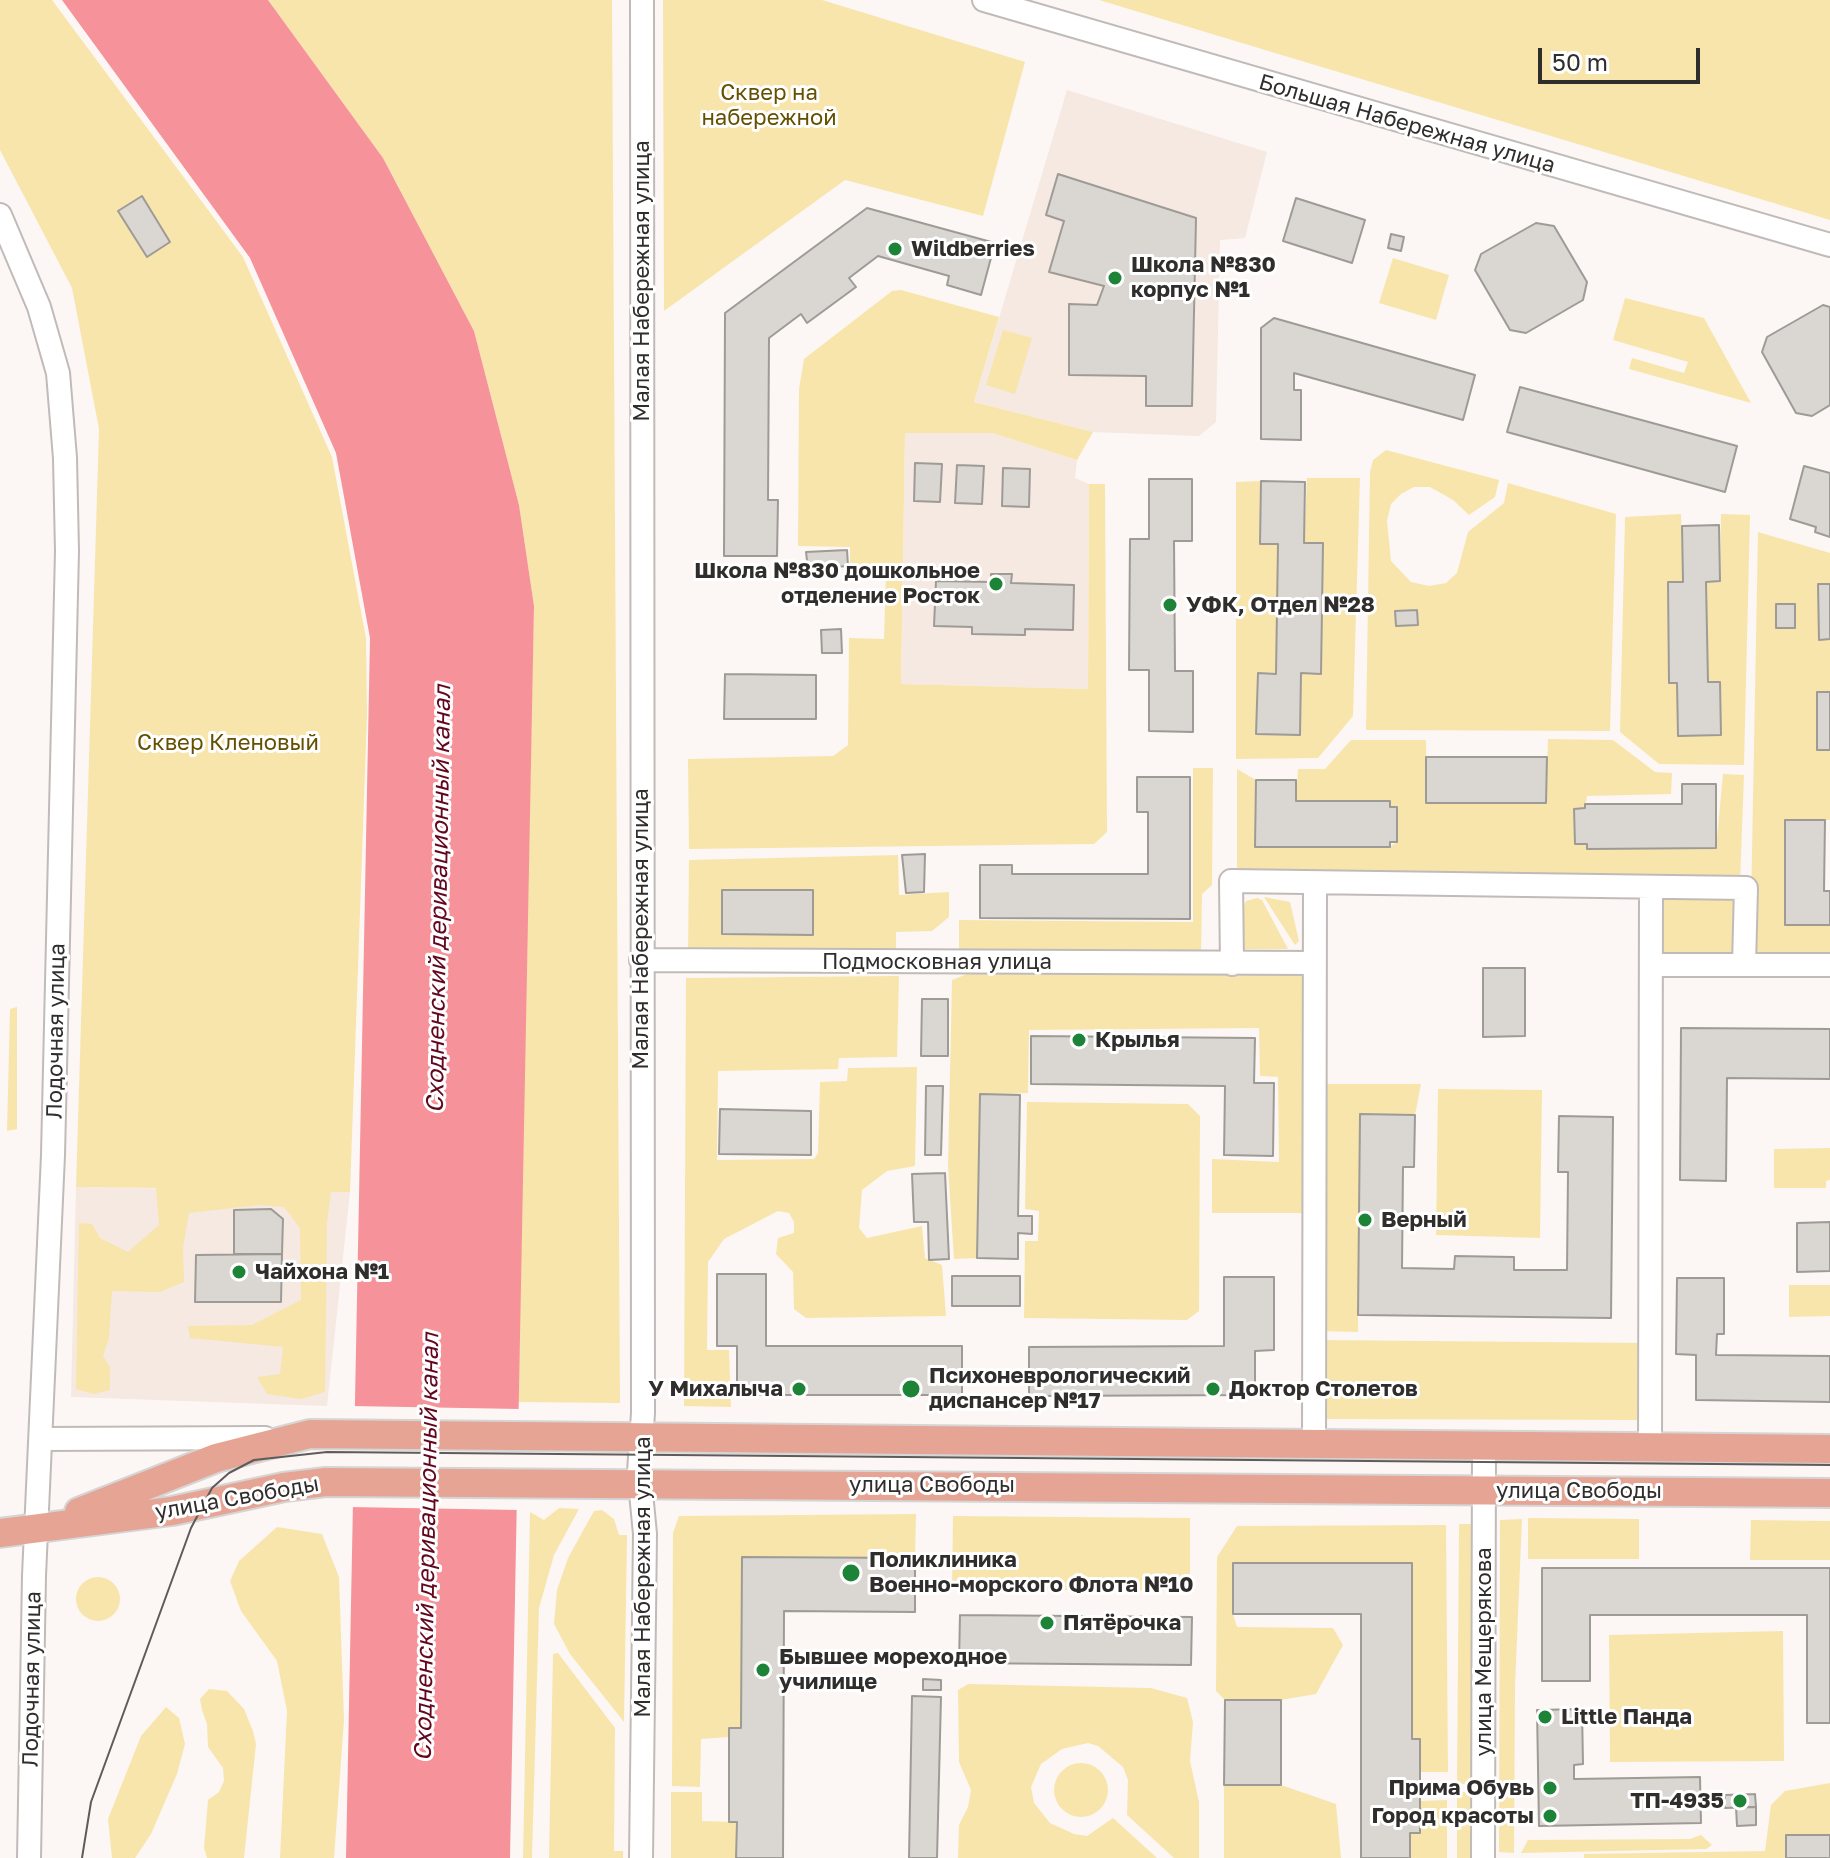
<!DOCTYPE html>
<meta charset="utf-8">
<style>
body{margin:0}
#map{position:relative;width:1830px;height:1858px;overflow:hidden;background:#fcf7f4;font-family:"Golos Text",sans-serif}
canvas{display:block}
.scale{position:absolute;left:1538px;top:48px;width:162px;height:36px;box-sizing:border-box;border:4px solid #302e2d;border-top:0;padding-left:10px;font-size:24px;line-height:28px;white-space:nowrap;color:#302e2d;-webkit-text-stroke:6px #fff;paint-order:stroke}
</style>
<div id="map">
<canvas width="1830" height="1858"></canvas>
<div class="scale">50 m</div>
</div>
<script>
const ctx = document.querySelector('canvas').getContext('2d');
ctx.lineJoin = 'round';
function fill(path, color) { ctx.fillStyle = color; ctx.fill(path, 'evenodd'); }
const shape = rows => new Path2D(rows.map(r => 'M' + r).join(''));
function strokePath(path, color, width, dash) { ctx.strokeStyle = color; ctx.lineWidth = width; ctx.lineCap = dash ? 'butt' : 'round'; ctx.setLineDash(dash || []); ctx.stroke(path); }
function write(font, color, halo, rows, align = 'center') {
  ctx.font = font + ' "Golos Text",sans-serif'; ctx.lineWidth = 6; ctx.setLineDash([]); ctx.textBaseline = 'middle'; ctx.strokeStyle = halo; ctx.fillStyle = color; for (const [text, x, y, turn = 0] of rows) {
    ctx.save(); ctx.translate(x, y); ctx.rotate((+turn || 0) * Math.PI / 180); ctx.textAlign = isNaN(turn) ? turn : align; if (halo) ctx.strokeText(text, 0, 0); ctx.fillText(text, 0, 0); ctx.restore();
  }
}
const built = shape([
 [1067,90,1267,152,1245,238,1220,240,1216,422,1199,436,1093,432,974,402],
 [905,433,992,433,1077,460,1075,478,1089,484,1088,689,901,684],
 [76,1187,350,1192,327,1406,71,1397]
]);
const green = shape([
 [0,0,52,0,243,257,332,457,366,638,367,715,350,1192,331,1192,327,1222,325,1392,301,1399,267,1394,257,1377,280,1374,283,1347,190,1338,188,1326,252,1325,301,1300,300,1228,284,1207,259,1205,189,1213,183,1248,184,1282,160,1292,112,1291,109,1338,103,1356,110,1367,110,1390,94,1394,76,1389,79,1223,92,1224,100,1238,128,1252,159,1225,156,1188,76,1187,99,429,72,288,0,150],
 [268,0,612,0,620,1403,516,1402,534,606,519,505,474,331,383,158],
 [663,0,822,0,1025,62,983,216,845,180,664,311],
 [1099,0,1830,0,1830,220],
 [1393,258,1449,275,1436,320,1379,303],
 [901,290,999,317,974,402,1093,432,1077,460,992,433,905,433,901,684,1088,689,1089,484,1105,484,1107,832,1094,844,689,849,688,759,833,756,848,745,849,638,884,639,886,572,850,572,850,547,798,546,799,389,804,359,892,291],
 [1625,298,1704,318,1751,403,1629,369,1632,358,1684,373,1688,362,1613,340],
 [1003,330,1032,338,1015,394,986,385],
 [1386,450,1499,480,1495,497,1469,515,1453,500,1430,487,1414,487,1401,494,1391,504,1387,521,1391,561,1411,582,1429,586,1446,583,1457,573,1468,532,1504,503,1508,483,1616,514,1610,731,1366,730,1370,472,1373,460],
 [1307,478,1360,478,1353,716,1318,758,1236,759,1236,482,1261,481,1278,544,1276,674,1258,674,1256,734,1300,734,1301,673,1321,673,1323,544,1304,543],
 [1681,514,1683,582,1668,583,1669,683,1677,683,1678,736,1721,735,1720,683,1708,682,1706,582,1720,581,1721,514,1750,515,1744,765,1659,764,1620,732,1625,517],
 [1758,532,1830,553,1830,584,1818,585,1819,639,1830,639,1830,692,1817,693,1817,749,1830,750,1830,820,1785,820,1785,925,1830,925,1830,960,1750,960],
 [1548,739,1613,740,1655,772,1672,773,1671,794,1587,796,1585,808,1574,809,1575,844,1587,844,1587,849,1716,848,1723,774,1744,775,1740,883,1237,877,1237,769,1256,780,1256,847,1390,847,1397,842,1397,807,1390,807,1389,801,1296,801,1298,769,1325,769,1351,740,1426,740,1427,803,1546,803],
 [1193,768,1213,768,1212,885,1202,894,1201,958,959,959,959,920,1193,922],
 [898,855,899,895,949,892,949,917,932,931,896,932,896,956,688,954,689,860],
 [1656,894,1740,895,1738,960,1656,960],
 [1264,897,1290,902,1299,941,1295,945],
 [1257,898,1262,900,1288,949,1241,949,1243,908,1246,901],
 [967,974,1308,975,1307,1213,1212,1213,1212,1159,1279,1162,1278,1077,1260,1076,1259,1028,1029,1030,1028,1093,980,1095,977,1258,954,1259,948,1167,952,980],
 [899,976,897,1057,839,1058,838,1069,718,1071,717,1160,814,1159,818,1153,820,1082,847,1081,848,1068,917,1067,915,1166,887,1171,862,1190,859,1228,867,1238,922,1226,925,1258,942,1265,946,1316,806,1318,794,1309,793,1272,776,1254,778,1238,794,1233,794,1222,789,1213,778,1211,724,1239,708,1262,707,1350,729,1350,731,1407,684,1406,686,978],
 [17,1007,17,1129,7,1131,10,1009],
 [1318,1084,1421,1084,1415,1115,1360,1115,1358,1332,1318,1331],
 [1438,1089,1542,1090,1540,1238,1436,1235],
 [1027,1102,1188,1104,1200,1116,1199,1311,1187,1320,1024,1318,1025,1241,1038,1241,1039,1211,1025,1209],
 [1830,1148,1830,1180,1826,1181,1826,1188,1774,1188,1774,1149],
 [1789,1285,1830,1285,1830,1316,1789,1317],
 [1319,1340,1646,1343,1645,1420,1319,1419],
 [559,1508,579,1509,554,1555,539,1608,532,1858,523,1858,530,1512,544,1520],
 [602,1510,614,1519,619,1535,627,1535,624,1722,570,1654,554,1624,557,1590,568,1558,594,1511],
 [916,1514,915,1558,742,1557,741,1728,729,1737,701,1739,700,1787,672,1786,673,1533,679,1516],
 [953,1516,1190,1518,1190,1591,952,1589],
 [1528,1518,1639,1519,1639,1559,1528,1559],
 [1522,1519,1515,1687,1514,1853,1499,1852,1500,1520],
 [1751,1520,1830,1521,1830,1560,1750,1560],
 [1459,1524,1481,1524,1480,1784,1457,1784],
 [1446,1525,1448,1772,1420,1772,1420,1739,1412,1739,1411,1563,1233,1563,1233,1614,1237,1627,1333,1628,1343,1645,1316,1694,1281,1700,1225,1700,1216,1691,1217,1557,1237,1526],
 [277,1527,322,1534,339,1577,344,1720,334,1858,280,1858,287,1711,277,1661,241,1611,230,1581,239,1561],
 '76 1599a22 22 0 1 1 44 0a22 22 0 1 1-44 0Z',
 [1783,1631,1784,1761,1610,1762,1609,1635],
 [558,1653,615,1728,614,1851,623,1851,623,1858,549,1858,553,1654],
 [968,1684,1151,1688,1187,1698,1193,1722,1190,1761,1199,1802,1199,1858,1174,1858,1127,1815,1128,1780,1123,1767,1098,1746,1088,1743,1062,1749,1041,1764,1031,1787,1034,1803,1050,1823,1074,1834,1087,1836,1113,1818,1157,1858,958,1858,959,1825,968,1807,971,1790,959,1762,958,1690],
 [209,1689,227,1691,244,1709,253,1731,256,1744,244,1858,207,1858,204,1848,208,1800,219,1792,224,1781,223,1768,208,1747,207,1724,202,1710,200,1699],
 [166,1707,179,1718,185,1744,177,1774,151,1834,135,1858,112,1858,108,1819,141,1736],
 '1054 1790a27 27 0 1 1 54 0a27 27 0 1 1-54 0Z',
 [1830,1783,1830,1835,1786,1835,1786,1858,1584,1858,1584,1854,1765,1851,1771,1805,1785,1791],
 [1224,1785,1281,1785,1336,1804,1341,1858,1224,1858],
 [671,1792,702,1792,702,1821,737,1822,736,1858,671,1858],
 [1457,1792,1480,1792,1480,1858,1457,1858],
 [1447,1800,1447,1858,1410,1858,1410,1833,1420,1832,1420,1801],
 [1701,1835,1712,1845,1706,1849,1521,1853,1528,1840,1690,1839]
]);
const water = shape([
 [62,0,268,0,383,158,474,331,519,505,534,606,510,1858,346,1858,370,638,336,453,250,258]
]);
const pier = shape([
 [351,1406,520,1409,519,1510,349,1507]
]);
const building = shape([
 [1058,174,1196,218,1192,406,1146,406,1146,376,1069,375,1069,304,1097,305,1104,286,1049,272,1064,221,1046,215,1058,174],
 [142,196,170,242,147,257,118,211,142,196],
 [1296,198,1365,220,1352,263,1283,241,1296,198],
 [867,208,995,243,981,295,947,285,949,276,878,256,849,278,856,287,807,323,801,314,769,338,768,500,778,500,777,556,724,556,725,313,867,208],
 [1536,223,1554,226,1587,282,1583,300,1526,333,1510,330,1475,270,1481,254,1536,223],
 [1391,234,1404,237,1401,251,1388,248,1391,234],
 [1823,305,1830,307,1830,405,1812,416,1796,413,1762,352,1767,337,1823,305],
 [1274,318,1475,375,1463,420,1294,373,1294,390,1301,390,1301,440,1261,439,1261,328,1274,318],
 [1520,387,1737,446,1725,492,1507,432,1520,387],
 [915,463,942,464,940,502,914,501,915,463],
 [957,465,984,466,982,504,955,503,957,465],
 [1804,466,1830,473,1830,537,1815,532,1816,527,1790,519,1804,466],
 [1003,468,1030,469,1029,507,1002,506,1003,468],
 [1149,479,1192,479,1192,541,1174,541,1175,671,1193,671,1193,732,1149,731,1149,670,1129,670,1130,539,1149,539,1149,479],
 [1261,481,1305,482,1304,543,1323,543,1321,674,1301,673,1300,735,1256,734,1258,673,1276,674,1278,544,1260,544,1261,481],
 [1719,525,1720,581,1706,582,1708,682,1720,682,1721,735,1678,736,1677,683,1669,683,1668,582,1683,582,1682,526,1719,525],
 [847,550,848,566,808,569,806,552,847,550],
 [991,574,1012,574,1011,583,1074,585,1073,630,1025,629,1025,635,972,634,972,627,934,626,936,581,991,582,991,574],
 [1818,584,1830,584,1830,639,1819,640,1818,584],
 [1776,604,1795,604,1795,628,1776,628,1776,604],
 [1417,610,1418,625,1396,626,1395,611,1417,610],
 [841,629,842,653,822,653,821,630,841,629],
 [725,674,816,675,816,719,724,719,725,674],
 [1817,692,1830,692,1830,750,1817,750,1817,692],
 [1426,757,1547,757,1546,803,1426,803,1426,757],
 [1137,777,1190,777,1190,919,980,918,980,865,1012,865,1012,874,1148,874,1148,812,1137,812,1137,777],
 [1256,780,1296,780,1296,801,1390,801,1390,807,1397,807,1397,842,1390,842,1390,847,1255,847,1256,780],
 [1682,784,1716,784,1716,848,1587,849,1587,844,1575,844,1574,809,1585,808,1585,804,1682,804,1682,784],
 [1785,820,1825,820,1824,891,1830,891,1830,925,1785,925,1785,820],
 [925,854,924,892,906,893,902,855,925,854],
 [722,890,813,890,813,935,722,934,722,890],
 [1483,968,1525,968,1525,1036,1483,1037,1483,968],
 [922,999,948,999,948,1056,921,1056,922,999],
 [1681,1028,1830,1029,1830,1079,1727,1078,1726,1181,1680,1180,1681,1028],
 [1031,1036,1255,1038,1254,1083,1274,1083,1273,1156,1224,1155,1225,1086,1031,1084,1031,1036],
 [926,1086,943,1086,941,1155,925,1155,926,1086],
 [980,1094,1020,1095,1018,1216,1032,1216,1032,1234,1018,1233,1018,1259,977,1258,980,1094],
 [720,1109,811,1111,811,1155,719,1154,720,1109],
 [1360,1114,1415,1115,1414,1167,1403,1167,1402,1268,1454,1269,1455,1256,1514,1257,1514,1270,1567,1270,1568,1172,1558,1172,1559,1116,1613,1117,1611,1318,1358,1315,1360,1114],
 [945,1173,949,1259,929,1260,928,1222,914,1222,912,1174,945,1173],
 [271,1209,283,1219,282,1254,234,1254,234,1210,271,1209],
 [1830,1222,1830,1271,1797,1272,1797,1223,1830,1222],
 [282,1254,281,1302,195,1302,196,1255,282,1254],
 [717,1274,766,1274,766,1346,962,1346,962,1395,737,1395,737,1346,717,1346,717,1274],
 [952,1276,1020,1276,1020,1306,952,1306,952,1276],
 [1224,1277,1274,1277,1274,1350,1255,1351,1255,1395,1029,1396,1029,1347,1224,1346,1224,1277],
 [1677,1278,1724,1278,1724,1334,1717,1334,1716,1355,1830,1356,1830,1402,1696,1400,1696,1355,1676,1354,1677,1278],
 [742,1557,915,1558,915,1612,784,1611,783,1858,736,1858,737,1822,729,1822,729,1728,741,1728,742,1557],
 [1233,1563,1412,1563,1412,1739,1420,1739,1420,1833,1410,1833,1410,1858,1361,1858,1361,1614,1233,1614,1233,1563],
 [1542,1568,1830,1568,1830,1723,1807,1723,1807,1615,1590,1615,1590,1681,1542,1681,1542,1568],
 [960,1615,1192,1617,1191,1665,959,1663,960,1615],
 [923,1679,941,1680,941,1690,923,1690,923,1679],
 [912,1696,941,1697,937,1858,909,1858,912,1696],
 [1225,1700,1281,1700,1281,1785,1224,1785,1225,1700],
 [1582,1709,1583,1764,1574,1765,1574,1779,1700,1777,1701,1823,1539,1826,1537,1710,1582,1709],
 [1755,1794,1756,1807,1725,1808,1725,1795,1755,1794],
 [1736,1807,1756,1807,1756,1825,1737,1826,1736,1807],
 [1786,1835,1830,1835,1830,1858,1786,1858,1786,1835]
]);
const minor = shape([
 [984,0,1830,245],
 [0,215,39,307,58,373,65,458,67,551,53,1155,34,1576,29,1858],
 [641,960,1313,963],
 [1232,964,1231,881,1746,888,1744,965],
 [1651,965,1830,965],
 [42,1439,265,1438],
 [1314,1444,1315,884],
 [1650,1447,1651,889],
 [641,1858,645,1534,639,1472,643,1413,642,0],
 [1483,1858,1484,1446]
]);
const major = shape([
 [79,1512,216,1458,310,1434,1830,1449],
 [0,1533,172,1511,284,1487,326,1482,1830,1493]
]);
const tram = shape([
 [82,1858,91,1802,191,1528,212,1488,229,1473,254,1460,327,1452,1830,1465]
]);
const markers = [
 [895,249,8,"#1c8337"],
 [1115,278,8,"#1c8337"],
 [996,584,8,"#1c8337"],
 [1170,605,8,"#1c8337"],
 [1079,1040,8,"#1c8337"],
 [1365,1220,8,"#1c8337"],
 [239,1272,8,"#1c8337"],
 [799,1389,8,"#1c8337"],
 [911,1389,10,"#1c8337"],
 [1213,1389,8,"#1c8337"],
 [851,1573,10,"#1c8337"],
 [1047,1623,8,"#1c8337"],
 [763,1670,8,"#1c8337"],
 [1545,1717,8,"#1c8337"],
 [1550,1788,8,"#1c8337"],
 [1740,1801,8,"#1c8337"],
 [1550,1816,8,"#1c8337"]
];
const parkNames = [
 ["Сквер на",769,93],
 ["набережной",769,118],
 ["Сквер Кленовый",228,743]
];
const streetNames = [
 ["Большая Набережная улица",1407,124,16],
 ["Малая Набережная улица",642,281,-90],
 ["Малая Набережная улица",641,929,-90],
 ["Подмосковная улица",937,962],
 ["Лодочная улица",56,1031,-89],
 ["улица Свободы",932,1485],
 ["улица Свободы",1579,1491],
 ["улица Свободы",237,1498,-10],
 ["Малая Набережная улица",643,1577,-90],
 ["улица Мещерякова",1484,1652,-90],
 ["Лодочная улица",32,1679,-89]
];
const poiNames = [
 ["Wildberries",911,249],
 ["Школа №830",1131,265],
 ["корпус №1",1131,290],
 ["Школа №830 дошкольное",980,571,"right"],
 ["отделение Росток",980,596,"right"],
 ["УФК, Отдел №28",1186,605],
 ["Крылья",1095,1040],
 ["Верный",1381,1220],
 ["Чайхона №1",255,1272],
 ["Психоневрологический",929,1376],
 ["диспансер №17",929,1401],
 ["У Михалыча",783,1389,"right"],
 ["Доктор Столетов",1229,1389],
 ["Поликлиника",869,1560],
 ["Военно-морского Флота №10",869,1585],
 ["Пятёрочка",1063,1623],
 ["Бывшее мореходное",779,1657],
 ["училище",779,1682],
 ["Little Панда",1561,1717],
 ["Прима Обувь",1534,1788,"right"],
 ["ТП-4935",1724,1801,"right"],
 ["Город красоты",1534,1816,"right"]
];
const waterNames = [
 ["Сходненский деривационный канал",439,899,-89],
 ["Сходненский деривационный канал",427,1547,-89]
];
fill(built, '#f5e9e1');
fill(green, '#f8e5ac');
fill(water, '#f69299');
fill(pier, '#fcf7f4');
fill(building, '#dad6d2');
strokePath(building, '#9e9b97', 2);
strokePath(minor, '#c0bbb8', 26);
strokePath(major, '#d6d5d5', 32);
strokePath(minor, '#fff', 22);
strokePath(major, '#e5a494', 28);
strokePath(tram, '#5e5b5a', 2);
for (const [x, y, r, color] of markers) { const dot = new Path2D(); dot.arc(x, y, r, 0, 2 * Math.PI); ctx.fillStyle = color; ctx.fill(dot); strokePath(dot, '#fff', 3); }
write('22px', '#654f00', '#fff', parkNames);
write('22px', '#302e2d', '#fff', streetNames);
write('bold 22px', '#302e2d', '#fff', poiNames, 'left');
write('italic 24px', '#62071d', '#fff', waterNames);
</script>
